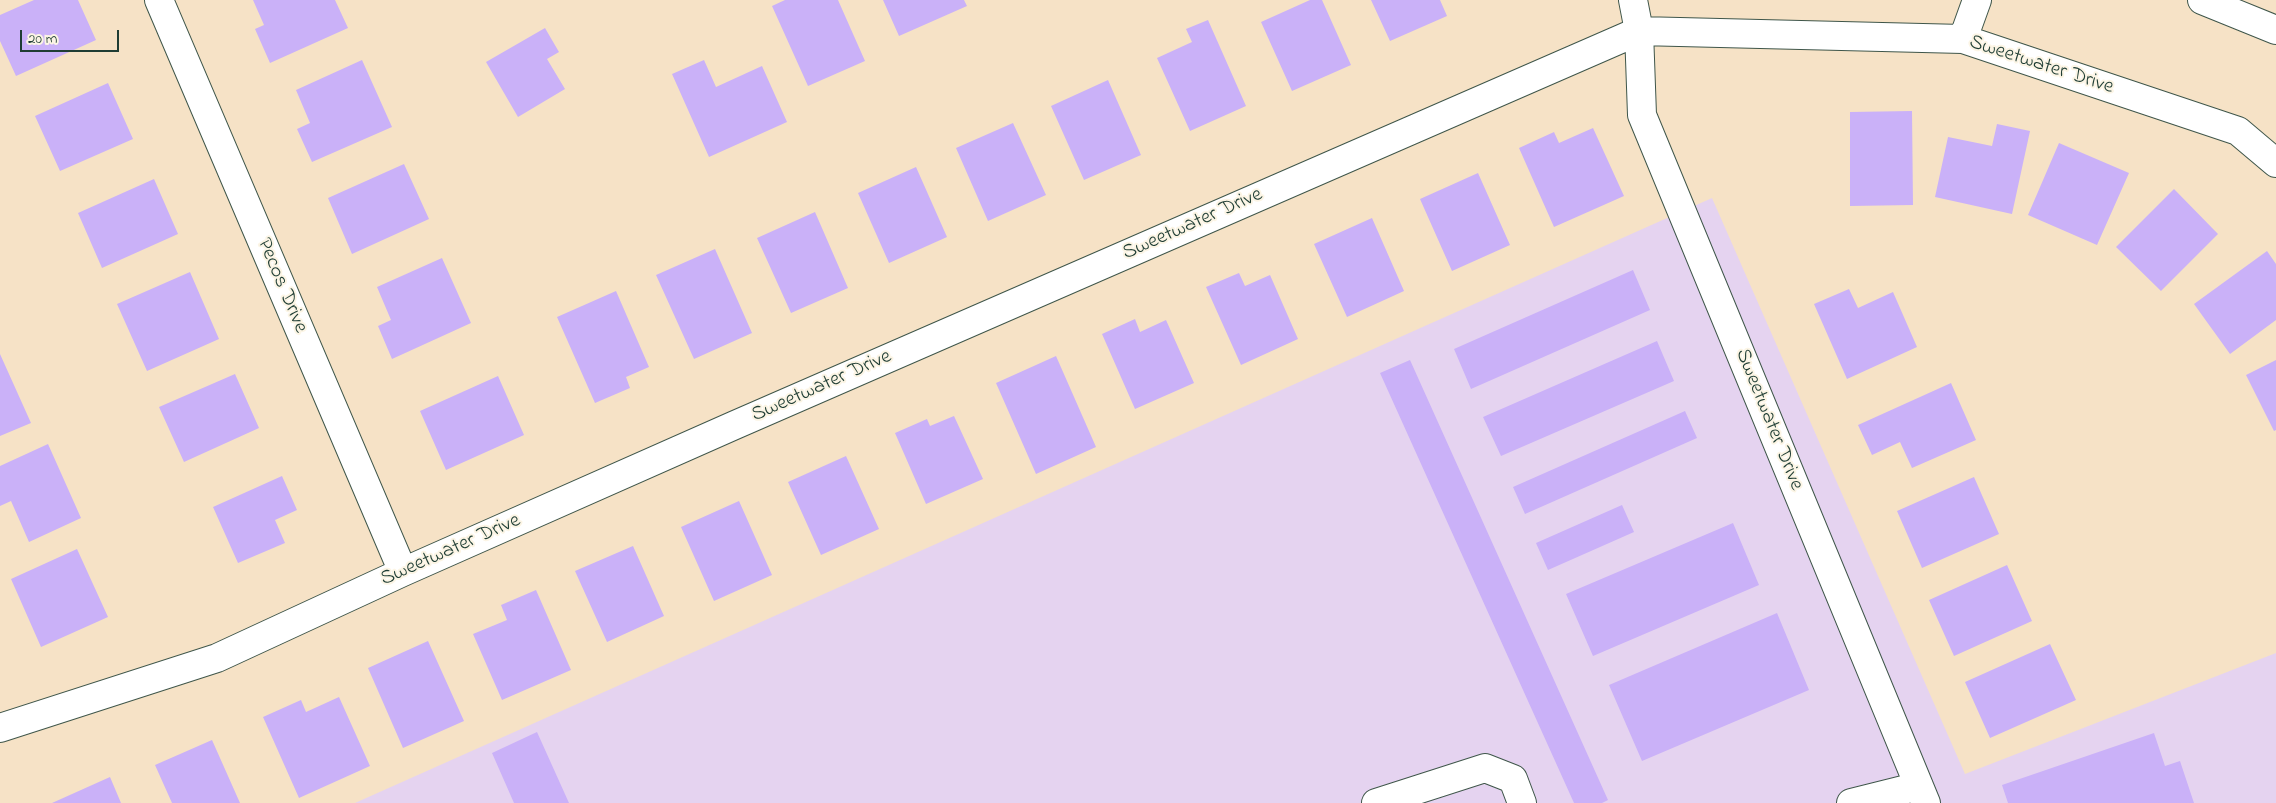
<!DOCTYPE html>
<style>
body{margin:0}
#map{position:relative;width:2276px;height:803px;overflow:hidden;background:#f6e2c6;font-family:"Indie Flower",sans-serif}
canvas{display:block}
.scale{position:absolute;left:20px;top:30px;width:99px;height:22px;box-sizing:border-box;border:2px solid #1f3d34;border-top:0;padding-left:6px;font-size:15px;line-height:18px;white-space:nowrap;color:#1f3d34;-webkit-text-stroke:4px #fcf5e5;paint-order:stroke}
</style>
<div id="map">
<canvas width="2276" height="803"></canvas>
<div class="scale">20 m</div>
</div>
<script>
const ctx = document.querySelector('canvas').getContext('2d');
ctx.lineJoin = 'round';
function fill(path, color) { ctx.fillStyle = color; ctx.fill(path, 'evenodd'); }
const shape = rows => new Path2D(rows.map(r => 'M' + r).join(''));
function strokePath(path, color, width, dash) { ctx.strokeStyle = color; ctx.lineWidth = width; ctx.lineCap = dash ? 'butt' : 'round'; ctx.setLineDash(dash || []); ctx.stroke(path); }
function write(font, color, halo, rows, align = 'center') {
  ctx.font = font + ' "Indie Flower",sans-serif'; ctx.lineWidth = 4; ctx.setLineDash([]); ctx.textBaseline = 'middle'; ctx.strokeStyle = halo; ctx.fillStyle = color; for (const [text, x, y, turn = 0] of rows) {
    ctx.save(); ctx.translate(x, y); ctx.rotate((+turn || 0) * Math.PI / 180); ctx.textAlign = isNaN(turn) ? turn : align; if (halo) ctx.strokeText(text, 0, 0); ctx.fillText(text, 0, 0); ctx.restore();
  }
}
const built = shape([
 [1712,198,1965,774,2276,653,2276,803,355,803]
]);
const building = shape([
 [34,0,78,0,96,40,16,76,0,41,0,15],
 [253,0,335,0,348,28,270,63,255,29,264,25],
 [785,0,838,0,865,61,808,86,772,6],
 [883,0,964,0,967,6,899,36],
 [1310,0,1322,0,1351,65,1292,91,1261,22],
 [1371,0,1440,0,1447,16,1390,41],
 [1208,20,1246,106,1190,131,1157,58,1192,42,1186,29],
 [545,28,559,52,547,59,565,89,518,117,486,62],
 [362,60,392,127,312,162,297,129,310,123,296,90],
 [704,60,716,87,762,66,787,122,709,157,672,74],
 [1108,80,1141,155,1084,180,1051,106],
 [108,83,133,139,60,171,35,116],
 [1912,111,1913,205,1850,206,1850,112],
 [1013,123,1046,195,988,221,956,148],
 [1997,124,2030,131,2012,214,1935,197,1948,137,1992,146],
 [1593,128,1624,196,1554,227,1519,148,1554,132,1559,143],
 [2059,143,2129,173,2097,245,2028,215],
 [404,164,429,219,352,254,328,198],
 [916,167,947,237,889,263,858,193],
 [1478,173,1510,245,1452,271,1420,199],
 [154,179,178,234,102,268,78,213],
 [2174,189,2218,234,2161,291,2116,247],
 [815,212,848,288,791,313,757,238],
 [1372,218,1404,291,1347,317,1314,244],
 [715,249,752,333,694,359,656,275],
 [2267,251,2276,264,2276,320,2230,354,2194,304],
 [442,258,471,323,392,359,378,326,391,320,377,287],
 [1633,270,1650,310,1471,389,1454,349],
 [190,272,219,339,147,371,117,304],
 [1239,273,1245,286,1270,275,1298,339,1241,365,1206,287],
 [1849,289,1858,308,1893,292,1917,347,1847,379,1814,304],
 [616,291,649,367,626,377,630,388,595,403,557,317],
 [1135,319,1140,332,1166,320,1194,383,1135,409,1102,334],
 [1657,341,1674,381,1501,456,1483,417],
 [0,354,31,423,0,436],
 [1056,356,1096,447,1036,474,996,383],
 [1410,360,1608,800,1602,803,1574,803,1380,373],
 [2276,360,2276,430,2274,431,2246,375],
 [235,374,259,428,184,462,159,407],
 [498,376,524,435,446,470,420,411],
 [1951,383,1976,440,1912,468,1900,442,1872,455,1858,425],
 [1685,411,1697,438,1525,514,1513,487],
 [954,416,983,479,926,504,895,433,927,419,930,426],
 [48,444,81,518,29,542,11,501,0,506,0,466],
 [846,456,879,529,821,555,788,482],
 [282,476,297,510,275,520,285,543,238,563,213,507],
 [1974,477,1999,534,1922,568,1897,511],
 [739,501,772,575,714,601,681,527],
 [1622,505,1634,532,1548,570,1536,543],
 [1733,523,1759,585,1593,656,1566,594],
 [633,546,664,616,607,642,575,571],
 [77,549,108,617,41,647,11,579],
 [2007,565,2032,621,1954,656,1929,600],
 [536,590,571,670,502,700,473,634,507,620,501,605],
 [1777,613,1809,690,1642,761,1609,685],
 [428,641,464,721,403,748,368,668],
 [2050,644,2076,700,1990,738,1965,682],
 [339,697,370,766,299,798,263,717,301,700,306,712],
 [537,732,569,803,514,803,492,753],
 [2154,733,2165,766,2180,761,2194,803,2008,803,2002,785],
 [212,740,240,803,172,803,155,765],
 [110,777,121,803,52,803]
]);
const minor = shape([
 [159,0,403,572],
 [1633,0,1639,31,1642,115,1926,803],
 [2202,0,2276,30],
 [1963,39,1977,0],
 [0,728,217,658,403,572,735,425,1639,31,1963,39,2238,131,2276,163],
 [1376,803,1485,768,1513,779,1522,803],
 [1851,803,1919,786]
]);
const streetNames = [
 ["Sweetwater Drive",2041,66,18],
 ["Sweetwater Drive",1193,225,-24],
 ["Pecos Drive",281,286,67],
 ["Sweetwater Drive",822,387,-24],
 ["Sweetwater Drive",1768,420,68],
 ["Sweetwater Drive",451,551,-24]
];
fill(built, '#e5d3f0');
fill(building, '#cab1f8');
strokePath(minor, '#3f564a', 30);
strokePath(minor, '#fff', 28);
write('21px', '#1f3d34', '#fcf5e5', streetNames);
</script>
